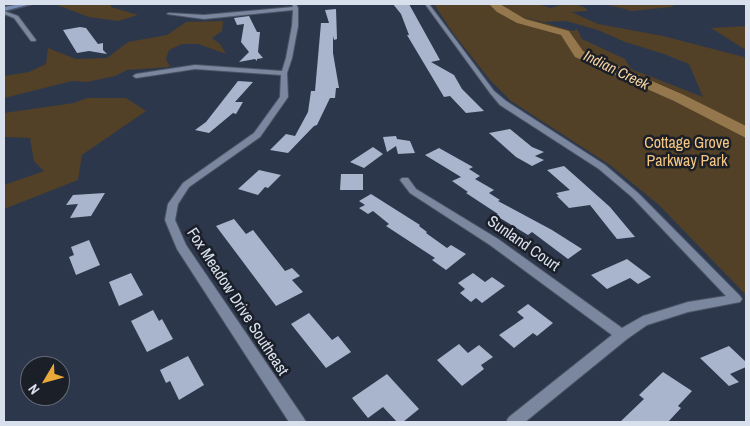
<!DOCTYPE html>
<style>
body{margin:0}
#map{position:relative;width:750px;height:426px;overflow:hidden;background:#2d374b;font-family:"Archivo Narrow",sans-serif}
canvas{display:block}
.frame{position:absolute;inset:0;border:5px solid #d9e0ed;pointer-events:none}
.north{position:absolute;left:20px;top:356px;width:50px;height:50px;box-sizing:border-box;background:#1a1f28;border:1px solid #666c77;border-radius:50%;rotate:233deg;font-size:14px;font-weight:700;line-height:20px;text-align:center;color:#d9e0ed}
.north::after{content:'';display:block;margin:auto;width:18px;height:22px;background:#eba93a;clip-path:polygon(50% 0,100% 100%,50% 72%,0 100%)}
</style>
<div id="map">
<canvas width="750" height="426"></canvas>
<div class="frame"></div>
<div class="north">N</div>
</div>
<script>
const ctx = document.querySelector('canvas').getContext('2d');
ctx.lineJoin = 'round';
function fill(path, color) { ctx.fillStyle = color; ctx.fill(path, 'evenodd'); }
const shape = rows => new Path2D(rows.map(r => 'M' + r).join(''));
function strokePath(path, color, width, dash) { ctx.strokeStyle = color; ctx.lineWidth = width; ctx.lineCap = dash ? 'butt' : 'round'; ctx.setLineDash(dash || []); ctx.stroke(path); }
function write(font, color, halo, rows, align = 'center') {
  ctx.font = font + ' "Archivo Narrow",sans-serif'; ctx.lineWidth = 5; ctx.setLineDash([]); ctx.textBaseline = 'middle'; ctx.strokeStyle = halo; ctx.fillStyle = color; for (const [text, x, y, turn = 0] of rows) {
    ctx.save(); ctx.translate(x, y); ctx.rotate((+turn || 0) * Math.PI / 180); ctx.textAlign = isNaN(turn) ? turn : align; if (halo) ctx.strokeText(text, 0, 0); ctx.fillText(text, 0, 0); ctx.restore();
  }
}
const green = shape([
 [54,4,110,4,111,7,138,15,118,21,89,17],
 [434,4,537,4,551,8,564,4,577,5,586,8,587,11,571,12,598,24,663,36,744,57,746,62,746,295,659,205,610,165,511,101,490,80,453,33],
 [520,16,544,22,566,21,598,30,625,42,664,54,689,64,703,97,631,69,625,59,582,39,577,29,573,31],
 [605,4,676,4,671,7,632,11],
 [223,21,222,31,212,38,220,44,226,54,198,44,182,44,169,50,166,59,170,67,127,70,115,76,87,82,72,81,4,98,4,76,29,72,46,64,48,48,76,59,107,58,128,42,167,35,186,22],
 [746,26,746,50,711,28],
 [87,98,126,98,146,111,82,155,78,180,4,209,4,185,44,171,34,161,30,138,4,137,4,113,74,103]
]);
const river = shape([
 [489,4,500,4,525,19,569,31,583,51,684,95,746,126,746,138,674,101,575,57,561,35,517,23,497,12,489,4]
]);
const building = shape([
 [393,4,409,4,440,60,431,62,454,75,462,89,484,111,466,113,450,96,444,97,407,35,409,35,401,14],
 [336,9,337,39,334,40,333,36,333,53,339,88,336,88,335,98,330,98,317,125,314,126,288,153,270,150,286,134,295,136,308,112,311,91,315,91,321,23,329,23,325,10],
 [249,16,257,32,260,32,258,52,263,58,257,59,257,61,255,59,239,62,249,52,241,42,244,24,237,25,234,18],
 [80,27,86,28,98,44,103,43,103,50,107,54,89,51,77,53,63,30],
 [238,81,253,82,235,102,243,102,236,114,233,113,209,133,195,130,206,122],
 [510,129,532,147,544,152,535,156,544,160,532,166,516,157,489,133],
 [396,136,397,139,410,141,415,153,398,154,396,146,387,152,383,137],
 [373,147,383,154,364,168,350,162],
 [439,148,473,167,469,169,480,176,475,179,494,190,489,193,500,200,498,201,552,230,582,249,568,259,532,232,528,235,495,215,498,214,466,193,468,192,452,181,461,177,425,155],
 [564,166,610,207,635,237,617,239,590,205,569,208,557,196,559,196,556,193,570,190,547,170],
 [259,170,281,175,268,188,265,187,258,195,238,189],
 [341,174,363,174,363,190,340,190],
 [105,193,91,216,70,218,78,204,66,205,73,195],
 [371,194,420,225,419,226,427,232,426,233,447,248,451,245,466,254,446,270,432,260,435,258,386,226,389,224,373,211,368,214,359,208,365,205,359,201],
 [234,219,246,234,253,230,285,271,292,268,300,276,292,280,303,292,276,306,216,226],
 [89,240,100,265,76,275,69,257,74,255,71,247],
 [627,259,651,277,638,284,630,278,607,289,591,275],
 [131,273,143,295,119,306,109,282],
 [473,273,485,282,492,277,505,286,482,303,476,298,471,302,460,293,465,289,458,283],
 [528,304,553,323,537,336,533,333,514,348,499,335,524,318,517,312],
 [153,310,159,321,162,319,173,339,147,352,131,321],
 [309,313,332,340,338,336,351,352,326,368,291,324],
 [459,344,468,353,479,345,493,357,481,365,484,369,462,386,437,360],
 [729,346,746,362,746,367,730,374,739,382,729,386,700,358],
 [188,356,204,385,179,400,170,381,166,383,160,370],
 [663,372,692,391,678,406,681,408,668,422,620,422,644,399,639,395],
 [387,374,419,409,403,422,397,422,383,407,368,418,352,398]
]);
const minor = shape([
 [292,4,296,4,298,8,298,26,292,58,287,73,288,97,260,137,189,187,178,204,175,220,186,245,303,417,306,422,289,422,177,249,165,220,168,204,183,183,254,133,280,97,281,75,195,69,136,78,133,76,136,74,195,65,282,71,286,58,292,26,293,10,204,19,167,14,169,13,204,15,293,7,292,4],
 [425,4,429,4,494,91,506,101,605,165,638,193,740,296,742,299,740,302,688,312,647,325,627,339,525,422,506,422,509,417,612,335,490,245,410,193,400,180,402,178,408,178,416,189,498,239,622,328,643,316,688,302,726,296,632,197,599,169,500,105,490,93,425,4],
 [4,11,18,16,36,40,35,41,31,41,14,18,4,14,4,11]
]);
const secondary = shape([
 [21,4,31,4,4,11,4,7,21,4]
]);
const farWaternames = [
 ["Indian Creek",616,71,26]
];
const parkNames = [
 ["Cottage Grove",687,144],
 ["Parkway Park",687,162]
];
const streetNames = [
 ["Sunland Court",523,244,35],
 ["Fox Meadow Drive Southeast",237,302,57]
];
fill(green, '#524027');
fill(river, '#94774c');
fill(building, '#a8b5cd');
strokePath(minor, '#4c5466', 2);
strokePath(secondary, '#4c5466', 3);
fill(minor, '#7b879e');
fill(secondary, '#778cb4');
write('italic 15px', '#f9d49f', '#1a1f28', farWaternames);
write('16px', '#f4c682', '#1a1f28', parkNames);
write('16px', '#d9e0ed', '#1a1f28', streetNames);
</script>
